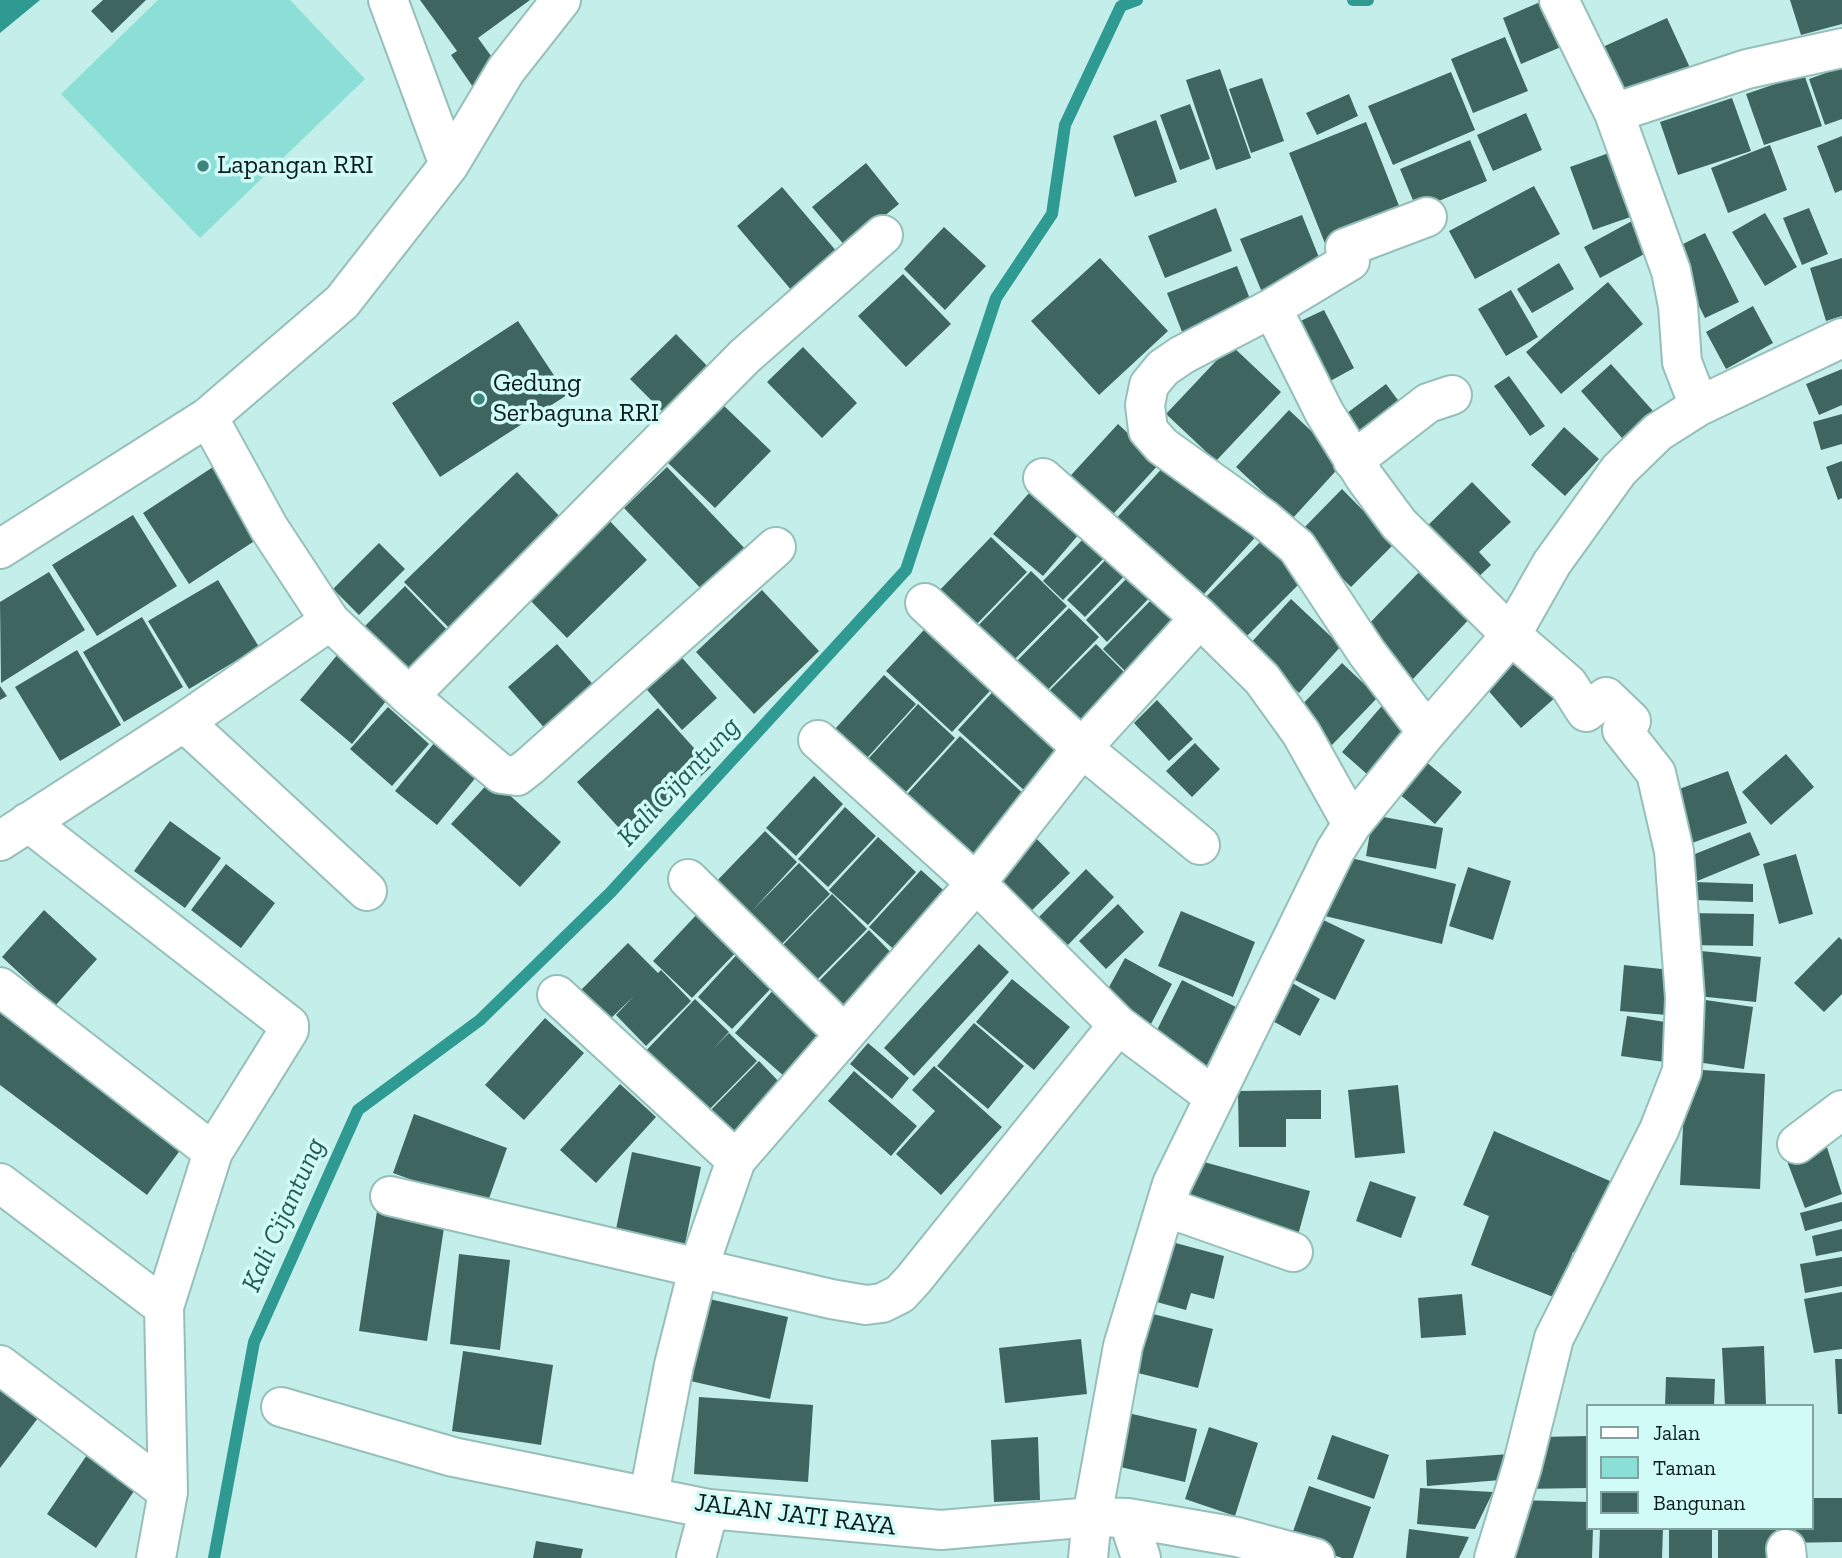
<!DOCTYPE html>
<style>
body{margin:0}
#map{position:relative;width:1842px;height:1558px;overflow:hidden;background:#c4eee9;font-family:"Zilla Slab",serif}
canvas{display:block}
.legend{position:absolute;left:1586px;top:1404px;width:228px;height:126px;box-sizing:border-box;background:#d1fbf7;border:2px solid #82a29f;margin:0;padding:9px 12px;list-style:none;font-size:21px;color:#0c1c1b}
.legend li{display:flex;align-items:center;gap:14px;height:35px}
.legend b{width:35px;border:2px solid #82a29f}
</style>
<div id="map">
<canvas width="1842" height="1558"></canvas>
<ul class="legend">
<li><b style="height:9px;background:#fff"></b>Jalan</li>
<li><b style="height:19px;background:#8cdfd6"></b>Taman</li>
<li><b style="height:19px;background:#3f6561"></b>Bangunan</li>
</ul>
</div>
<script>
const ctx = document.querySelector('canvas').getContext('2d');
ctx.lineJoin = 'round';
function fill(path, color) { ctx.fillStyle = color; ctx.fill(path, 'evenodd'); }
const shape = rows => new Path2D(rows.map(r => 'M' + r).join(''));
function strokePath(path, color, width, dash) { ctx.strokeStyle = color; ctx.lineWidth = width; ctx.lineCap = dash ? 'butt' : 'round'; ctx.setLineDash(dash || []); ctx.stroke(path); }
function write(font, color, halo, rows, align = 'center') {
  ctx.font = font + ' "Zilla Slab",serif'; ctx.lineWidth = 7; ctx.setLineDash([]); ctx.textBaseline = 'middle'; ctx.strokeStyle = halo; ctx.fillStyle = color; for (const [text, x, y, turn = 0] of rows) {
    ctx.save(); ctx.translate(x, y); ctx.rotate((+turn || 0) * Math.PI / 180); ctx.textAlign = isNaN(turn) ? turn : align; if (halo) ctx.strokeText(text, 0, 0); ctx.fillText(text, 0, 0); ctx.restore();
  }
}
const green = shape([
 [158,0,290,0,365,79,200,238,61,94]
]);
const water = shape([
 [0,0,40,0,0,33]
]);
const stream = shape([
 [1353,0,1368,0],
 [214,1558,254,1342,358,1110,480,1020,611,892,906,570,996,298,1052,214,1065,125,1121,6,1137,0]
]);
const building = shape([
 [103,0,146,0,112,33,91,11],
 [420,0,530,0,478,38,502,71,475,90,451,55,457,51],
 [1545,0,1575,41,1521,64,1503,18],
 [1790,0,1842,0,1842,24,1801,35],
 [1667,18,1691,70,1620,102,1596,50],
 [1505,37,1528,91,1473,113,1451,59],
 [1842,67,1842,119,1825,125,1809,79],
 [1220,69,1251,158,1216,170,1186,80],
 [1451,72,1475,130,1393,165,1368,106],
 [1804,74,1822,126,1764,145,1746,94],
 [1262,78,1284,141,1251,153,1229,89],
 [1349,94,1358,116,1317,135,1306,113],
 [1732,98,1751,151,1678,175,1660,122],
 [1190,104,1210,159,1180,170,1160,115],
 [1526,113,1542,150,1493,171,1477,135],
 [1156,120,1177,182,1135,197,1113,136],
 [1366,122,1405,221,1328,251,1289,153],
 [1842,136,1842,190,1835,193,1817,146],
 [1470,140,1487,181,1417,210,1400,169],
 [1770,145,1787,190,1728,213,1711,168],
 [1620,149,1642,213,1593,230,1570,167],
 [866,163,899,204,846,247,812,207],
 [1534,186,1560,234,1475,279,1449,231],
 [782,187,843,259,798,298,737,226],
 [1216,208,1232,251,1165,278,1148,236],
 [1809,208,1828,254,1802,265,1783,218],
 [1765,213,1797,267,1765,286,1732,232],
 [1302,215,1322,265,1261,290,1240,239],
 [1632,221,1648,252,1600,278,1584,247],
 [944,227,986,266,945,310,904,269],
 [1705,233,1739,302,1705,318,1671,250],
 [1100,258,1168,331,1099,395,1031,321],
 [1842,258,1842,316,1826,321,1810,268],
 [1559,263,1574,289,1532,313,1517,289],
 [1237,266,1252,304,1182,332,1167,293],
 [903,274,951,324,906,367,858,316],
 [1608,282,1643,324,1561,394,1526,352],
 [1511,290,1538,337,1506,356,1478,309],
 [1753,306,1773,343,1726,369,1706,332],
 [1324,310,1354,368,1323,385,1292,325],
 [518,321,567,395,440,477,392,403],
 [676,334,717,376,672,421,630,379],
 [1231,345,1281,392,1216,461,1166,414],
 [803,347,857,403,822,438,767,382],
 [1611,364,1653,411,1622,438,1581,391],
 [1842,369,1842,405,1819,415,1806,384],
 [1509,376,1545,426,1530,436,1494,386],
 [1386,384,1409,415,1366,447,1343,416],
 [722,404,771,451,715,508,667,462],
 [1289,410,1344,462,1292,519,1236,467],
 [1842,414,1842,444,1821,450,1813,422],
 [1118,424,1160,463,1104,524,1062,485],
 [1564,427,1599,459,1565,496,1531,465],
 [1842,461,1842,498,1838,500,1826,467],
 [1167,463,1260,532,1194,605,1112,523],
 [213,467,259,538,189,584,143,513],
 [667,467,750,554,707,595,624,508],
 [517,472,567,524,454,633,404,582],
 [1472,482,1511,522,1479,552,1491,565,1469,586,1416,537],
 [1037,484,1086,526,1043,576,993,534],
 [1342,489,1395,543,1351,587,1298,534],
 [133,515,177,586,97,636,52,565],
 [606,517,647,560,567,638,526,596],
 [1267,535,1308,575,1239,644,1198,605],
 [991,537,1027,572,972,629,936,594],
 [1085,537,1105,557,1063,600,1043,581],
 [379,543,405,569,359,615,333,589],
 [1112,553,1130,570,1085,617,1067,600],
 [1423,568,1473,615,1412,680,1361,632],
 [1031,571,1067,606,1006,668,971,633],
 [49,572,85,630,1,683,0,602],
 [1132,573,1153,594,1107,642,1086,620],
 [218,580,259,647,189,689,148,621],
 [405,586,453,636,409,680,360,631],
 [762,590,819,651,754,714,696,652],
 [1158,593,1183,618,1128,674,1103,649],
 [1291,599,1341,646,1299,693,1248,646],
 [1069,608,1099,637,1039,699,1009,669],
 [142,617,183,687,124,722,83,652],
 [934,619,999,681,952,732,886,671],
 [557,644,598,690,549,733,508,687],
 [1096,644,1129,677,1079,727,1046,694],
 [671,645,717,698,682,730,635,676],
 [1514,649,1557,696,1521,728,1479,680],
 [77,650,121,725,60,761,15,687],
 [338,654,390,696,352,744,300,700],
 [1342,663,1378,697,1332,745,1296,711],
 [884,675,916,704,857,769,825,740],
 [0,686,7,696,0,700],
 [998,686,1065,748,1025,791,958,730],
 [1157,700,1193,739,1169,761,1134,723],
 [1387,700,1413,723,1368,775,1342,752],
 [918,704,955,738,896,803,859,769],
 [388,707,429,744,392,786,350,749],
 [658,708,711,767,630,840,577,782],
 [960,736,1027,797,966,864,899,803],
 [435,742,477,776,437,825,395,791],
 [1195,743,1220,769,1192,797,1166,771],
 [1786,754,1814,787,1771,825,1742,792],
 [1418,755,1462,792,1435,824,1392,788],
 [1728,771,1747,823,1681,847,1663,795],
 [814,776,843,804,796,856,766,828],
 [492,779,561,842,520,887,451,824],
 [845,807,876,836,828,887,798,859],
 [1373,815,1443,828,1436,869,1366,856],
 [170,821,221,858,185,908,134,871],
 [765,831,797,862,752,911,799,863,830,894,780,946,710,888],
 [1750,832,1760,855,1695,882,1685,858],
 [1033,835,1070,873,1030,912,994,874],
 [878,837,916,872,868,925,829,890],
 [1796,854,1813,914,1779,924,1763,864],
 [1339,855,1456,884,1442,944,1325,916],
 [226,864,275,903,241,948,191,910],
 [1468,867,1511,881,1493,940,1449,926],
 [1086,869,1114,897,1068,945,1039,917],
 [921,870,951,897,899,954,869,927],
 [1695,882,1753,884,1753,902,1695,900],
 [832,894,867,929,814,983,779,949],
 [1118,904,1144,932,1106,969,1079,941],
 [44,910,97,959,55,1006,2,957],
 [701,910,741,947,692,998,653,961],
 [1181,911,1255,942,1233,997,1158,966],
 [1687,913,1754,914,1753,946,1687,945],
 [1315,916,1365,940,1335,1000,1285,975],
 [869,930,901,963,851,1014,818,982],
 [1839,937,1842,940,1842,994,1824,1012,1794,983],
 [628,943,658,973,661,970,691,1001,646,1046,616,1015,634,996,607,1022,578,993],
 [979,944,1009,972,914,1076,884,1048],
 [742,949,777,982,732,1029,698,997],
 [1691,950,1761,957,1756,1002,1687,995],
 [1125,958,1172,984,1151,1024,1103,998],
 [1624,965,1671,970,1667,1015,1620,1011],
 [1280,976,1320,999,1300,1036,1260,1014],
 [1012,979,1070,1027,1034,1070,976,1022],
 [1182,980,1240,1009,1210,1071,1151,1042],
 [776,987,825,1030,785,1077,735,1033],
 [1692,998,1753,1007,1744,1069,1683,1060],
 [695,999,729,1032,713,1049,729,1033,757,1061,699,1120,641,1056],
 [0,1009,184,1145,147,1195,0,1085],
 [1627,1016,1678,1024,1672,1063,1621,1056],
 [545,1018,584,1053,524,1120,485,1085],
 [974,1023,1024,1066,988,1109,937,1066],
 [868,1043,909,1078,892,1099,850,1064],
 [759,1061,783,1086,728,1142,703,1118],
 [934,1066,1002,1127,941,1195,896,1154,935,1111,912,1090],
 [1686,1069,1765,1074,1760,1189,1680,1185],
 [854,1071,917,1126,891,1156,828,1101],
 [620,1084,656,1117,596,1183,560,1150],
 [1398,1085,1405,1153,1355,1158,1348,1090],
 [1321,1090,1321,1119,1286,1119,1286,1147,1239,1147,1238,1091],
 [414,1114,507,1148,486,1207,393,1173],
 [1494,1131,1617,1184,1586,1257,1573,1252,1556,1298,1471,1265,1489,1216,1463,1205],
 [1825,1141,1842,1194,1805,1208,1785,1156],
 [632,1152,701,1167,685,1244,616,1229],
 [1193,1159,1310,1191,1297,1239,1181,1208],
 [1370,1181,1416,1197,1401,1238,1356,1221],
 [1842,1202,1842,1221,1805,1231,1800,1213],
 [377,1211,445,1221,427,1341,359,1331],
 [1842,1229,1842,1251,1816,1256,1812,1236],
 [1157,1238,1224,1256,1214,1299,1191,1293,1186,1310,1142,1298],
 [459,1254,510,1260,500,1350,450,1344],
 [1842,1257,1842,1286,1805,1293,1800,1264],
 [1842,1292,1842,1349,1814,1353,1804,1299],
 [1462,1294,1466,1335,1421,1338,1418,1298],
 [705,1298,788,1317,770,1399,686,1380],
 [1141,1311,1213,1329,1198,1388,1126,1370],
 [1081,1339,1087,1394,1005,1403,999,1348],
 [1764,1346,1766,1406,1725,1406,1722,1348],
 [463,1351,553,1365,541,1445,452,1431],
 [1835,1359,1842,1359,1842,1414,1838,1414],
 [1666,1377,1715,1379,1714,1406,1665,1406],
 [0,1388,38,1418,0,1468],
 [699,1397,813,1405,808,1482,694,1474],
 [1128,1413,1197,1429,1185,1482,1116,1466],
 [1209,1427,1258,1443,1235,1516,1185,1499],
 [1332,1435,1389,1455,1374,1499,1317,1479],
 [1588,1436,1588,1488,1519,1489,1541,1437],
 [1038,1437,1040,1500,994,1502,991,1440],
 [95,1443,144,1476,96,1548,47,1514],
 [1510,1454,1513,1479,1427,1486,1426,1460],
 [1309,1486,1371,1507,1353,1558,1342,1558,1290,1540],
 [1420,1488,1493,1492,1475,1529,1417,1524],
 [1812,1498,1842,1498,1842,1542,1783,1543,1782,1528,1812,1528],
 [1516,1500,1588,1502,1588,1528,1593,1528,1592,1558,1515,1558],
 [1600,1528,1663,1528,1662,1558,1599,1558],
 [1669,1528,1712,1528,1712,1558,1669,1558],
 [1718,1528,1776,1528,1776,1558,1718,1558],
 [1409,1529,1469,1537,1459,1558,1406,1558],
 [536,1541,583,1549,581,1558,533,1558]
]);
const minor = shape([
 [388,0,449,165],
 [1559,0,1614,113,1671,271,1678,306,1682,362,1699,406],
 [1614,113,1747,69,1842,48],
 [1272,308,1324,412,1365,478,1399,524,1511,635,1568,684,1586,712,1606,697,1631,721,1622,730,1656,773,1674,851,1685,998,1682,1071,1659,1130,1554,1338,1522,1467,1494,1558],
 [208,417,269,528,330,621,409,696,501,774,517,776,530,766,776,547],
 [1353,461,1428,403,1452,395],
 [1043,478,1200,618,1262,679,1301,733,1352,824],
 [0,549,208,417,342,302,449,165,506,70,561,0],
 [925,603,1082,748,1200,845],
 [409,696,745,356,883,235],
 [184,722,367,891],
 [1427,732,1367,653,1297,547,1264,519,1162,446,1148,430,1145,405,1149,385,1163,368,1182,355,1272,308,1350,261,1345,248,1427,217],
 [818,740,976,883,1118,1025,1213,1096],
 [28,822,289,1025,289,1030,213,1152,164,1307,168,1492,156,1558],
 [0,841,184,722,330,621],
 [688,879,844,1034],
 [0,987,213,1152],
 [557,995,736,1160],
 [1797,1144,1842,1110],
 [0,1183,164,1307],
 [390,1196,831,1299,866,1305,882,1303,900,1294,913,1280,1118,1025],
 [1165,1207,1293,1252],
 [0,1365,168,1492],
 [281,1407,453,1457,709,1509,941,1530,1092,1517,1128,1518,1237,1537,1315,1558],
 [649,1495,674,1365,699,1266,736,1160,976,883,1082,748,1200,618],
 [1128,1518,1141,1558],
 [1786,1549,1787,1558],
 [696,1558,709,1509],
 [1088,1558,1092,1517,1123,1346,1172,1184,1335,851,1352,824,1427,732,1511,635,1552,563,1619,470,1658,432,1699,406,1842,338]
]);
const markers = [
 [203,166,7,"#3d847e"],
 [479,399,7,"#3d847e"]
];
const poiNames = [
 ["Lapangan RRI",217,166],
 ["Gedung",493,384],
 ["Serbaguna RRI",493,414]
];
const streetNames = [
 ["JALAN JATI RAYA",795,1515,7]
];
const waterNames = [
 ["Kali Cijantung",679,782,-47],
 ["Kali Cijantung",284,1215,-66]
];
fill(green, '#8cdfd6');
fill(water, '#2f9a92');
strokePath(stream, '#2f9a92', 12);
fill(building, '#3f6561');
strokePath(minor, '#96bfba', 42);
strokePath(minor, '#fff', 38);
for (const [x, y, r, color] of markers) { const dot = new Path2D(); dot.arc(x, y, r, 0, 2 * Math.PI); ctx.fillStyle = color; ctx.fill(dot); strokePath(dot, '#d1fbf7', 2.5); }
write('26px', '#0c1c1b', '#d1fbf7', poiNames, 'left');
write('26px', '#0c1c1b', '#d1fbf7', streetNames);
write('italic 28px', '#245d58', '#d1fbf7', waterNames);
</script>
